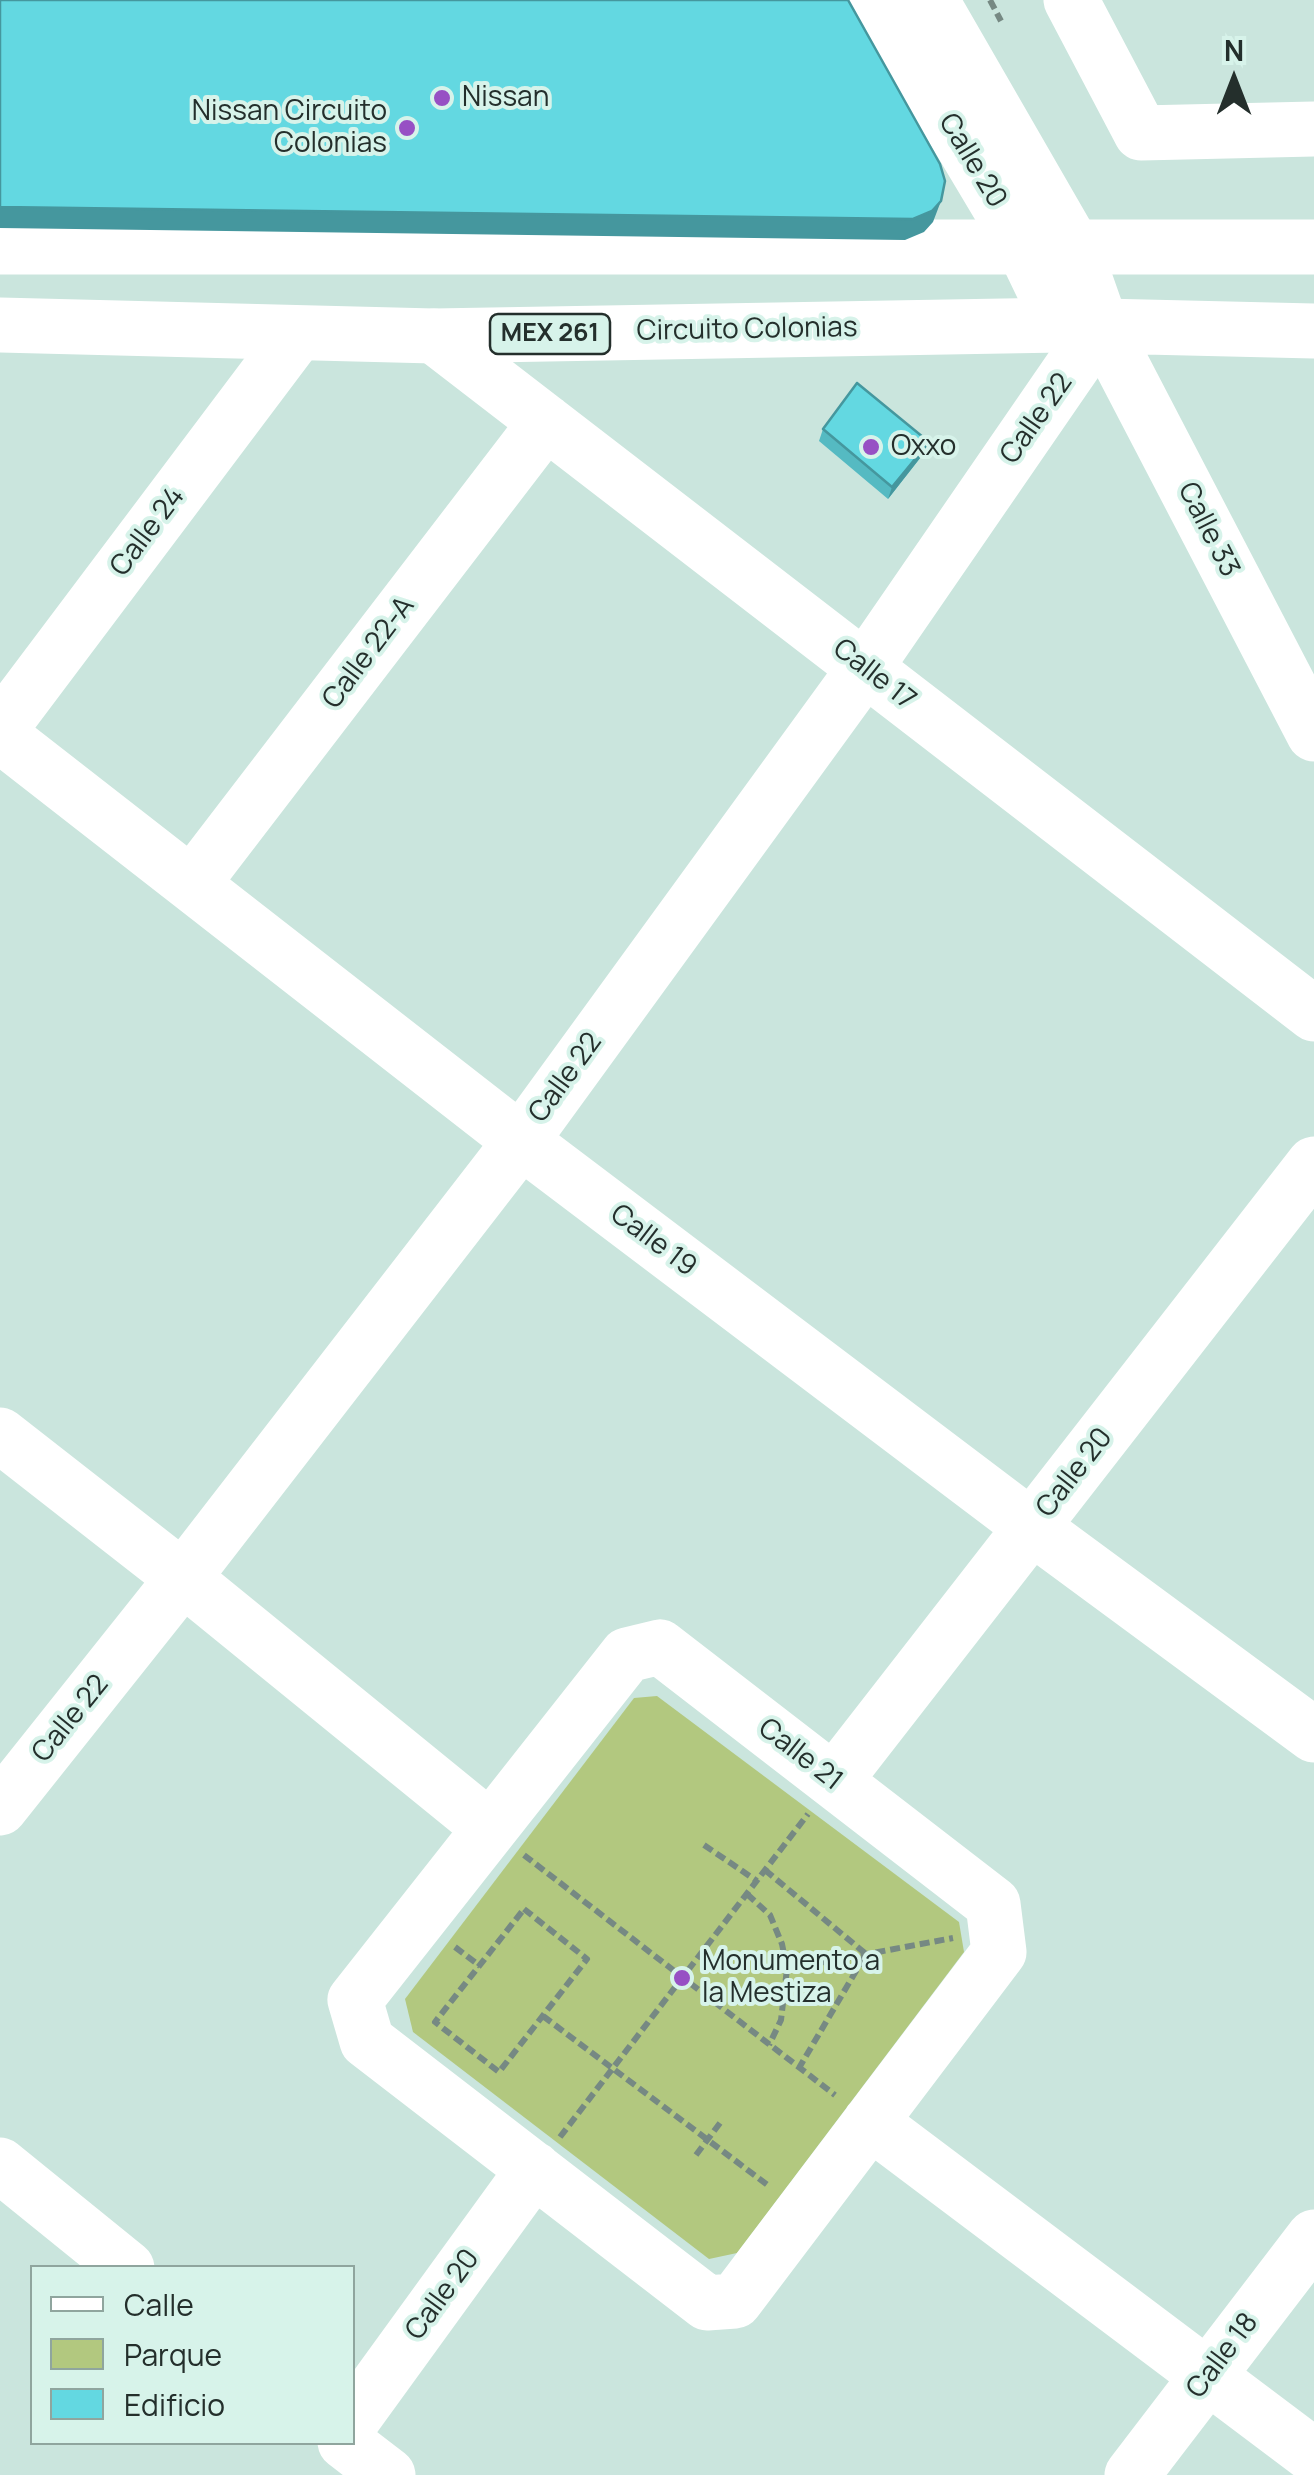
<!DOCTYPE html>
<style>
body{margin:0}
#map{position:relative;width:1314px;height:2475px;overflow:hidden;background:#cae5dd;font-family:Manrope,sans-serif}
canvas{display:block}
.legend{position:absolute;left:30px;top:2265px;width:325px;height:180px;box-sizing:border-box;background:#d7f3ea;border:2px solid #8fa59e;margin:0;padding:12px 18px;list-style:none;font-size:30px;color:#242f2c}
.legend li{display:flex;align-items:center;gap:20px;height:50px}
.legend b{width:50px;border:2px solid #8fa59e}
.north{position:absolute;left:1184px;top:30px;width:100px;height:100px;-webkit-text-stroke:8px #d7f3ea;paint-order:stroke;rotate:0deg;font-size:28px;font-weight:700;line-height:40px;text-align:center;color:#242f2c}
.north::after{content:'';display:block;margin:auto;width:35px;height:45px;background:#242f2c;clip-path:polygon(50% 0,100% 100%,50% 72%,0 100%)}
</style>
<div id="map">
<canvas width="1314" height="2475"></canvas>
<ul class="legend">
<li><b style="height:12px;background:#fff"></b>Calle</li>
<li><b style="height:28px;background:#b2c87f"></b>Parque</li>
<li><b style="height:28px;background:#63d8e1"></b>Edificio</li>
</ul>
<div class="north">N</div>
</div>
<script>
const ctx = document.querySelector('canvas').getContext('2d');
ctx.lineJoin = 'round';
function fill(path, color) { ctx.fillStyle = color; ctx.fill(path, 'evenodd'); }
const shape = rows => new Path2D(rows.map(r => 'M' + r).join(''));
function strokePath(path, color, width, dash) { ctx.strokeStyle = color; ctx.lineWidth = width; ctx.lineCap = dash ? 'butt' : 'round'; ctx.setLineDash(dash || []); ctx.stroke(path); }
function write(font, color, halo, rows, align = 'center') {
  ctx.font = font + ' Manrope,sans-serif'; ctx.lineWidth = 8; ctx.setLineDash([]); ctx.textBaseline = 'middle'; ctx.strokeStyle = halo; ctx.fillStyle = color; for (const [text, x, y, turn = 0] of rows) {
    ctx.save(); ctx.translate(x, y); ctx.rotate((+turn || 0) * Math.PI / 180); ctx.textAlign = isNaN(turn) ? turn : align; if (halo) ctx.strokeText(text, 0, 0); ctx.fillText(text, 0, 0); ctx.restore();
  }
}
const green = shape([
 [657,1696,959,1922,964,1952,737,2253,709,2259,413,2032,405,1999,634,1698]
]);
const path = shape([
 [990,0,1001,21],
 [704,1845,757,1881],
 [524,1855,835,2095],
 [765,1870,866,1954,799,2068],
 [747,1894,770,1915,782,1944,787,1969,781,2020,769,2045],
 [524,1909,587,1959,499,2072,435,2022,524,1909],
 [455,1947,480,1966],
 [787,1969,953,1938],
 [543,2016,769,2186],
 [560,2137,808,1814],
 [696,2155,720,2123]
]);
const minor = shape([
 [876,0,1024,248,1061,325],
 [1071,0,1141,133,1314,129],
 [434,336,1314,1014],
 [0,729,297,334],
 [0,735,521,1141,1033,1528,1314,1735],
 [192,884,546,422],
 [0,1435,183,1578,490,1828],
 [660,1647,993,1904,999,1952,735,2301,707,2303,367,2041,355,2000,627,1655,660,1647],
 [834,1781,1314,1164],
 [0,1808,183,1578,521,1141,865,668,1101,325,1074,248,931,0],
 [870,2122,1314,2456],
 [0,2165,127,2268],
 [352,2420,534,2169],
 [345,2442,388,2475],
 [1132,2475,1314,2237]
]);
const major = shape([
 [0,247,1314,247],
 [0,325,434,336,1061,325,1314,331],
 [1101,325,1314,734]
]);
const wall = shape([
 [823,429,924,453,888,499,819,441]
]);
const shadedWall = shape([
 [941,201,933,222,924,232,905,240,0,228,0,207],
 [929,442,924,453,888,499,892,487]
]);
const building = shape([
 [0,0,848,0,940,164,945,181,941,201,932,211,913,219,0,207,0,0],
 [857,383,929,442,892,487,823,429,857,383]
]);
const markers = [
 [442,98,10,"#9750c4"],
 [407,128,10,"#9750c4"],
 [871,447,10,"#9750c4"],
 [682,1978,10,"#9750c4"]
];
const shields = [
 [550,334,120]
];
const shieldNames = [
 ["MEX 261",550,334]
];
const poiNames = [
 ["Nissan",462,98],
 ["Nissan Circuito",387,112,"right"],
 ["Colonias",387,144,"right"],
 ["Oxxo",891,447],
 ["Monumento a",702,1962],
 ["la Mestiza",702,1994]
];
const streetNames = [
 ["Calle 20",972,161,59],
 ["Circuito Colonias",747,330,-1],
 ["Calle 22",1037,419,-55],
 ["Calle 33",1208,530,63],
 ["Calle 24",148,532,-53],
 ["Calle 22-A",369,653,-53],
 ["Calle 17",874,675,38],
 ["Calle 22",566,1078,-54],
 ["Calle 19",653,1241,37],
 ["Calle 20",1075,1473,-52],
 ["Calle 22",71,1719,-51],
 ["Calle 21",800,1755,38],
 ["Calle 20",443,2295,-54],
 ["Calle 18",1223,2356,-53]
];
fill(green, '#b2c87f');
strokePath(path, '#768983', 6, [10, 5]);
strokePath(minor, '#fff', 55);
strokePath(major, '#fff', 55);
fill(wall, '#55bac2');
fill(shadedWall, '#45979e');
fill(building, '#63d8e1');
strokePath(building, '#45979e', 2.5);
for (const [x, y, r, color] of markers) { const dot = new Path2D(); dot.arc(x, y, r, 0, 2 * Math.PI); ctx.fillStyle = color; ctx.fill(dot); strokePath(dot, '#d7f3ea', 4); }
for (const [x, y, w] of shields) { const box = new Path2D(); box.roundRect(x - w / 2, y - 20, w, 40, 8); ctx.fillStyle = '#d7f3ea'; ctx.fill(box); strokePath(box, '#242f2c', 2.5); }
write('bold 25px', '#242f2c', null, shieldNames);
write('28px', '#242f2c', '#d7f3ea', poiNames, 'left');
write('28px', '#242f2c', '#d7f3ea', streetNames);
</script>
